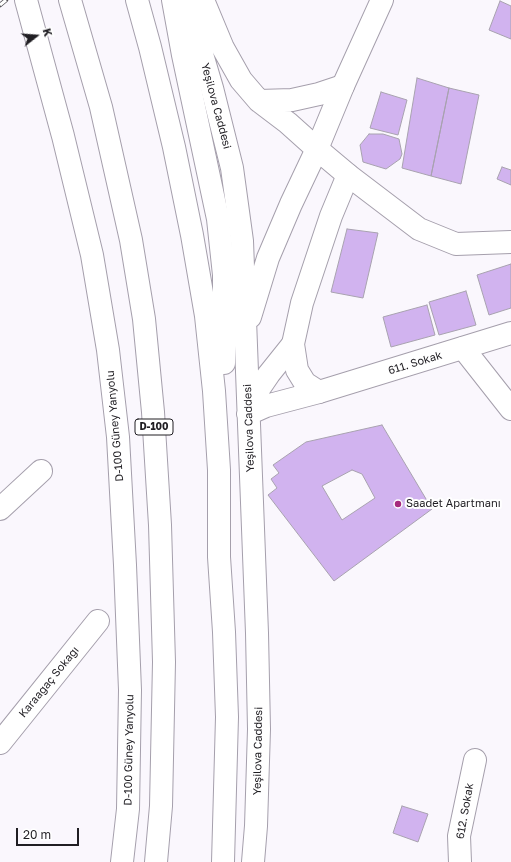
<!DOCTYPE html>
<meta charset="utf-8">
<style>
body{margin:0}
#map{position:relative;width:511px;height:862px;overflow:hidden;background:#faf7fd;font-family:"Golos Text",sans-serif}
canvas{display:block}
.north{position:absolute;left:16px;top:16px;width:40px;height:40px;-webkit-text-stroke:3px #fff;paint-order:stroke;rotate:73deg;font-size:11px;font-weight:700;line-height:16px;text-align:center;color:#201e23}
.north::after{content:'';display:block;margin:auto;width:14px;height:18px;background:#201e23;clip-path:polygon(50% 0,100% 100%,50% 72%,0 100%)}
.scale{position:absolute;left:16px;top:828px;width:63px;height:18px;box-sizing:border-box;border:2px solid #201e23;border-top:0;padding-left:5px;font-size:12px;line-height:14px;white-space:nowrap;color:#201e23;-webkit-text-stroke:3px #fff;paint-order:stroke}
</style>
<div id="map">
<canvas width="511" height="862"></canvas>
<div class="north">K</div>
<div class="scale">20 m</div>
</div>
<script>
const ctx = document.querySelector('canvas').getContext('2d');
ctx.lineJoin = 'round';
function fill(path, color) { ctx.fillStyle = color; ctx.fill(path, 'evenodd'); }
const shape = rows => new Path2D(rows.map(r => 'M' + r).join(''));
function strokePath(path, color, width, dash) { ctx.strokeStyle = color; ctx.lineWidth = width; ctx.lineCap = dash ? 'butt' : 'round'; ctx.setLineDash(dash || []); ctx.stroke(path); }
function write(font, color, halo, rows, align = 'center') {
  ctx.font = font + ' "Golos Text",sans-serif'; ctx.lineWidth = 4; ctx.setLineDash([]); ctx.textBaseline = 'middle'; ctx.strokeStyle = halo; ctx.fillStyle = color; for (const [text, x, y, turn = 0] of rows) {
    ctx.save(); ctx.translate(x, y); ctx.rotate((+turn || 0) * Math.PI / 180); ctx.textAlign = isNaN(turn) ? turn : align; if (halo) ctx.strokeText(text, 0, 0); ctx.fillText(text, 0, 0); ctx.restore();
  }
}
const building = shape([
 [500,1,511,6,511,39,489,30,500,1],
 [417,78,449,88,431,176,402,168,417,78],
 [449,88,479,95,461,184,431,176,449,88],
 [381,92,407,100,398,135,370,128,381,92],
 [369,134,383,134,399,139,402,154,400,159,386,169,363,162,360,145,369,134],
 [502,167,511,170,511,185,497,179,502,167],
 [347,229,378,233,363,298,331,292,347,229],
 [511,264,511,308,489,315,477,275,511,264],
 [466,291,476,325,439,335,429,302,466,291],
 [427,305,435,335,391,347,383,317,427,305],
 [382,425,432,509,334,581,268,495,277,488,271,479,279,473,273,465,306,442,382,425],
 [352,470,362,474,375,498,342,520,322,486,352,470],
 [402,806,428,814,418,842,393,833,402,806]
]);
const minor = shape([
 [317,149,348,175,419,229,456,244,511,242],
 [463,348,511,409],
 [0,509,41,471],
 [0,743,98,621],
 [460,862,459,836,475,760]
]);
const tertiary = shape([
 [317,149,343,86,382,0],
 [348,175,331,216,302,303,293,344,297,370,305,383,319,392,511,333]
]);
const primary = shape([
 [26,0,63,136,92,255,108,350,118,437,125,565,130,690,128,809,122,862],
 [186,0,212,88,232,168,242,241,257,633,259,729,256,826,253,862],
 [203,0,223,48,241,80,259,101,288,123,317,149,291,204,268,258,250,317],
 [259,101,292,100,319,94,343,86],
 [249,411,254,396,269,374,293,344],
 [248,414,266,406,319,392]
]);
const trunk = shape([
 [70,0,101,107,131,240,144,319,153,412,160,525,164,662,161,806,156,862],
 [137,0,150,47,174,147,192,235,206,316,214,391,219,470,219,557,224,632,227,717,223,862],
 [173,0,183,55,218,219,224,275,224,363]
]);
const rail = shape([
 [0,5,6,0]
]);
const markers = [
 [398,504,4,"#a62a7d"]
];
const shields = [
 [154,427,38]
];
const shieldNames = [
 ["D-100",154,427]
];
const streetNames = [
 ["Yeşilova Caddesi",216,106,75],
 ["611. Sokak",415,363,-17],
 ["D-100 Güney Yanyolu",115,426,-95],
 ["Yeşilova Caddesi",249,428,-92],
 ["Karaağaç Sokağı",49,682,-51],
 ["D-100 Güney Yanyolu",129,750,-89],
 ["Yeşilova Caddesi",258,751,-89],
 ["612. Sokak",465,811,-80]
];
const poiNames = [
 ["Saadet Apartmanı",406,504]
];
fill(building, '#d1b3ef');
strokePath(building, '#a8a2af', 1);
strokePath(minor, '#a59fac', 24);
strokePath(tertiary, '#a59fac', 24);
strokePath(primary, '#a59fac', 24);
strokePath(trunk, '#a59fac', 24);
strokePath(minor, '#fff', 22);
strokePath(tertiary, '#fff', 22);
strokePath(primary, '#fff', 22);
strokePath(trunk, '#fff', 22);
strokePath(rail, '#525055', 4.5);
strokePath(rail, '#fff', 3, [9]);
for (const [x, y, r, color] of markers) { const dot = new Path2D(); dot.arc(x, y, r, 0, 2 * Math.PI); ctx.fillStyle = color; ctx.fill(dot); strokePath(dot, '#fff', 1.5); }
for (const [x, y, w] of shields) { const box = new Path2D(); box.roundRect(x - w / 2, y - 8, w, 16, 3); ctx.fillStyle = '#fff'; ctx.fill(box); strokePath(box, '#201e23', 1); }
write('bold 10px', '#201e23', null, shieldNames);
write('11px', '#201e23', '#fff', streetNames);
write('11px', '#201e23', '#fff', poiNames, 'left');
</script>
